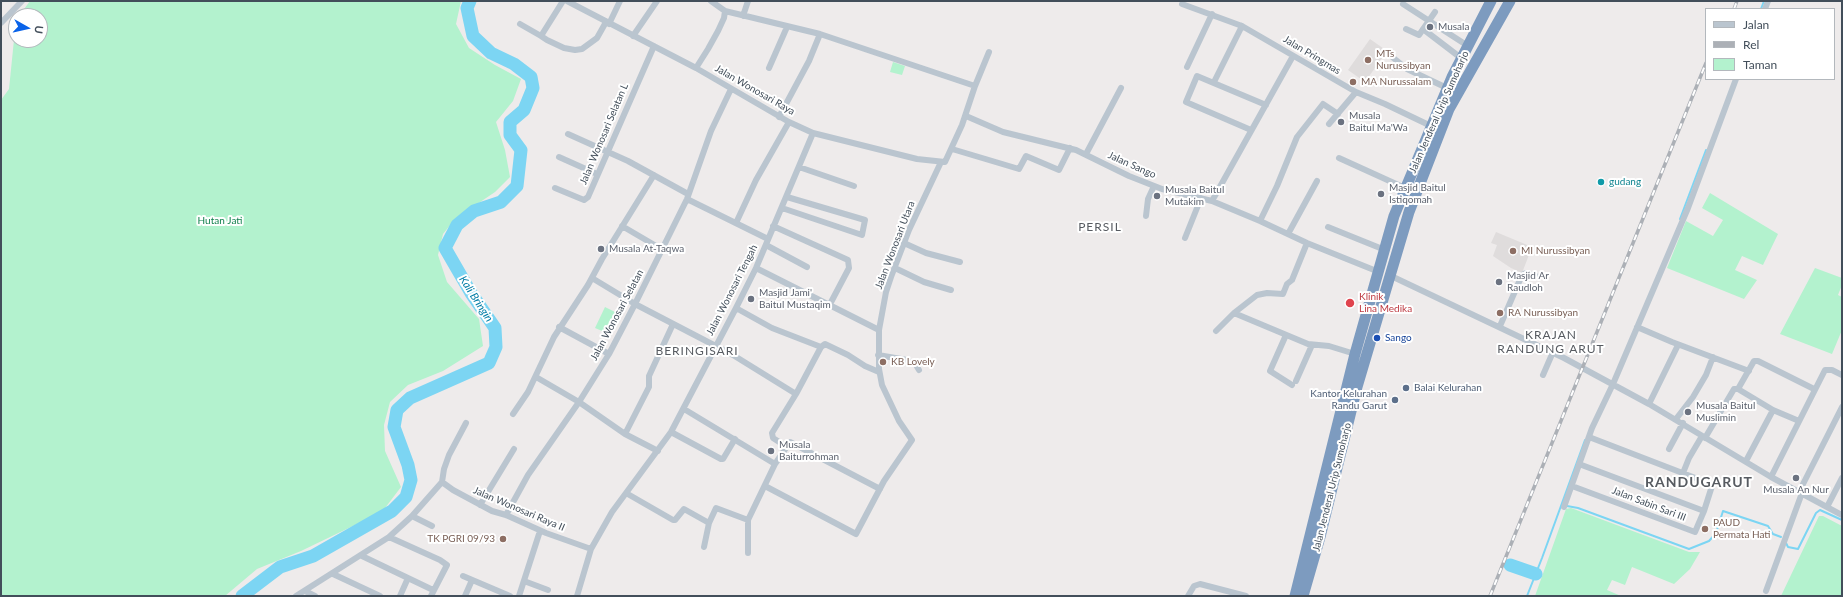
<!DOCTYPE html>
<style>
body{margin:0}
#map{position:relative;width:1843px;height:597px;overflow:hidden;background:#eeebeb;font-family:Lato,sans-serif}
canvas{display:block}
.frame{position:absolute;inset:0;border:2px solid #424e5a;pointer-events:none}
.legend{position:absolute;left:1705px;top:8px;width:130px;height:72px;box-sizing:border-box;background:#fff;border:1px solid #b3b8bd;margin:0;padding:5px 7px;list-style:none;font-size:12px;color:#424e5a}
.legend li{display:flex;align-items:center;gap:8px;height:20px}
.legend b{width:20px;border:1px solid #b3b8bd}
.north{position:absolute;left:8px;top:8px;width:40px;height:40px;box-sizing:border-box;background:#fff;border:1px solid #b3b8bd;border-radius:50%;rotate:98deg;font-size:11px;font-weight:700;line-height:16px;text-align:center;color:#424e5a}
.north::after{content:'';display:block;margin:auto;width:14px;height:18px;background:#0a63e9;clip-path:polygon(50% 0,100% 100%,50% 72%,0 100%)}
</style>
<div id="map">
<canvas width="1843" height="597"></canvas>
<div class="frame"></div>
<ul class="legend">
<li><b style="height:5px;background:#bac5cf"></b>Jalan</li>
<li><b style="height:5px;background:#acb0b6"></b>Rel</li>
<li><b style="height:11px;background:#b3f2ce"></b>Taman</li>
</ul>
<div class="north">U</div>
</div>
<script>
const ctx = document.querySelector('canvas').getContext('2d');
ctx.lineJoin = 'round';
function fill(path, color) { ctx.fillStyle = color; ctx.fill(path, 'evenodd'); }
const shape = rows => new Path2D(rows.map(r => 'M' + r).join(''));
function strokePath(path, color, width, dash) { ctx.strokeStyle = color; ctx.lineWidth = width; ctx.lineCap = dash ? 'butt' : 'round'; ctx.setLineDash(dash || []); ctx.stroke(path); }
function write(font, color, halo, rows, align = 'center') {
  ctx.font = font + ' Lato,sans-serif'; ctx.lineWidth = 4; ctx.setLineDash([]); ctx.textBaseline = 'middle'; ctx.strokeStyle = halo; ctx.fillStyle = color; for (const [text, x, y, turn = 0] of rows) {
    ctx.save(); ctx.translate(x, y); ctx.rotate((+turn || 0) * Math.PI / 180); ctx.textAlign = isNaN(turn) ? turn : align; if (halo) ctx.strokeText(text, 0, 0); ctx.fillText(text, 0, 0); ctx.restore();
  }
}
const education = shape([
 [1370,39,1387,51,1365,82,1348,70],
 [1496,232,1532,247,1522,273,1511,268,1493,256,1497,245,1491,243]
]);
const green = shape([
 [30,1,461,1,456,24,469,48,495,65,521,79,513,101,496,122,505,150,510,177,495,192,455,219,443,234,438,255,447,282,479,319,483,346,443,371,408,385,390,402,384,425,385,451,401,487,382,512,301,551,257,569,225,596,1,596,1,100,9,89,16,20,16,40,40,40,40,16,19,16],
 [893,62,905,66,902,75,890,72],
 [1710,193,1778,234,1763,265,1742,256,1735,270,1757,280,1744,299,1667,268,1686,221,1713,236,1723,220,1702,208],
 [1815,268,1842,278,1842,285,1838,295,1842,297,1842,330,1832,354,1780,334],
 [605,307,617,313,607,333,595,328],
 [1571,508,1689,552,1700,552,1690,569,1674,584,1632,567,1625,585,1612,580,1607,590,1621,596,1535,596,1566,509],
 [1819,516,1823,516,1842,526,1842,596,1781,596]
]);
const stream = shape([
 [1761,9,1764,1],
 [1680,219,1706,150],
 [1567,506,1578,508,1689,549,1709,541,1716,533,1723,511,1768,526,1773,534,1781,537],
 [1786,543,1788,547,1798,549,1816,513,1820,510,1842,520],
 [1527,596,1542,558,1585,440]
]);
const river = shape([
 [1510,565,1536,574],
 [242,596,280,567,313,556,392,511,406,497,411,480,408,465,394,427,397,410,410,398,489,363,496,347,495,328,471,293,445,248,457,225,474,211,501,202,517,186,521,150,510,135,510,122,524,110,533,88,531,77,514,64,491,53,473,36,467,8,470,1]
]);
const street = shape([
 [563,1,541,36,547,40,564,48,575,50,582,49,597,38,606,22],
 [567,1,696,68,789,122,813,133,917,159,945,162,962,125,975,86,989,52],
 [711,1,725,11,820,34,975,86],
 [1182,4,1242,26,1356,92,1385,104,1431,126],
 [1403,4,1468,46],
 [1765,9,1768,1],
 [743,16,748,1],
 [1,23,22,1],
 [520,24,541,36],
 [609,24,620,1],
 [1406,29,1419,35,1435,12],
 [1423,29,1461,58],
 [633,36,657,1],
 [1391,56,1407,69,1447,88],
 [1187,67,1212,14],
 [696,68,708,49,718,31,724,18,725,11],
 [769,68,787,27],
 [1214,82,1242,26],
 [966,116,1003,132,1076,150,1129,176,1162,189,1212,201,1260,221,1307,243,1379,272],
 [779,117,809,61,820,34],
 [1329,124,1356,92],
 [1251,130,1186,102,1197,76,1266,105],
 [568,134,628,161,688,194],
 [952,149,1019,169,1026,156,1059,170,1070,148],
 [1086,154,1121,88],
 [559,157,597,174],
 [1339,158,1405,188],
 [799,167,854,186],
 [555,188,584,200,588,197,654,46],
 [687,199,768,239],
 [1212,201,1293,56],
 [782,208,862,235,865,220,787,197],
 [1146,216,1148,199,1154,186],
 [1260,221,1277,186,1297,137,1323,104,1338,114],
 [736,223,756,180,789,122],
 [622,226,663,250],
 [773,226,848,260,849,268,829,306],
 [1328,227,1385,250],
 [1288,234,1317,181],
 [1185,238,1201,198],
 [904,243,926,253,960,262],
 [766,245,807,267],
 [756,268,879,330],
 [895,268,924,282,951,290],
 [1389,275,1564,358,1649,404,1771,477,1842,515],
 [592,278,635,304,733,355,796,394,821,347,825,344,848,355,865,366,879,372],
 [736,308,772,328,821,347],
 [1234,313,1308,344,1329,346,1355,354],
 [1500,326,1522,275,1526,273,1539,277],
 [559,327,609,354],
 [1637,327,1672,342,1749,371],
 [1216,331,1234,313,1257,295,1267,293,1283,294,1287,284,1292,280,1307,243],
 [1286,335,1270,371,1292,385],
 [878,355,907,360,916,365,919,370],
 [1543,375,1553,352],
 [536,377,579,402,625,434,658,451],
 [1296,381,1312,345],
 [1738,389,1773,410,1799,421],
 [1649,404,1678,345],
 [684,409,775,464],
 [513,414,528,392,554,337,588,285,602,259,654,175],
 [1676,419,1693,397,1706,375,1713,357],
 [671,432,721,459,723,459,735,439],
 [625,434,649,387,649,376,673,324],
 [1705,438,1734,389,1738,389,1754,361,1758,361,1814,389],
 [787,447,773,438,772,433,796,394],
 [1669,449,1683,423],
 [1746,461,1773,410],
 [1579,464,1704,511],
 [1683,473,1689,458,1702,436],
 [1771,477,1825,370,1832,370,1842,375],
 [442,482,453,490,492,511,506,515,546,533,591,549],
 [765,486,856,534,884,481,912,440,899,421,882,385,879,369,879,330,886,292,891,277,909,230,941,162],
 [1572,486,1695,532,1704,511,1712,486,1711,484,1589,437],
 [1799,492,1842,407],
 [626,493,673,520,675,520,684,509,709,523],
 [480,505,514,449],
 [1564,507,1592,428,1613,384,1688,208,1736,79],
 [1827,507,1842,478],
 [506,515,528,475,579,402,609,354,635,304,687,199,711,131,731,89],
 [412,516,432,526],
 [389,537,440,560,447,565,431,596],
 [704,547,709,523,716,508,748,520],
 [748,553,748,520,775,464,790,442,880,489],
 [362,556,433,590],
 [333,574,380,596],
 [463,576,510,596],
 [524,581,548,590],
 [305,591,315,596],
 [1766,591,1802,493],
 [296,596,389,537,412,516,442,482,444,469,449,455,466,423],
 [400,596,408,578],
 [465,596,472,580],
 [519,596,540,531],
 [577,596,591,549,612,512,671,432,736,308,756,268,813,133],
 [1188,596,1194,586,1200,584,1246,596]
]);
const highway = shape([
 [1295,596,1355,354,1394,216,1452,77,1491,1],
 [1303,596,1320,537,1357,387,1409,212,1449,109,1510,1]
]);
const rail = shape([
 [1734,9,1737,1],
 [1490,596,1706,63]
]);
const markers = [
 [1430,27,4,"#6b7280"],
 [1368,60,4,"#8d6e63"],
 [1353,82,4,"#8d6e63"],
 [1341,122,4,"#6b7280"],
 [1601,182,4,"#0f9aa8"],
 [1381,194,4,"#6b7280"],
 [1157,196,4,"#6b7280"],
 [601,249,4,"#6b7280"],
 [1513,251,4,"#8d6e63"],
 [1499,282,4,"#6b7280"],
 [751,299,4,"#6b7280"],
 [1350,303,5,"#e0444e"],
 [1500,313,4,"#8d6e63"],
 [1377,338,4,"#1a4fb4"],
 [883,362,4,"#8d6e63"],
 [1406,388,4,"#5c6f8a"],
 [1395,400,4,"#5c6f8a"],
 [1688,412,4,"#6b7280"],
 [771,451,4,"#6b7280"],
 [1796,478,4,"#6b7280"],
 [1705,529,4,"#8d6e63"],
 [503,539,4,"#8d6e63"]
];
const worshipNames = [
 ["Musala",1438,27],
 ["Musala",1349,116],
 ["Baitul Ma'Wa",1349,128],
 ["Masjid Baitul",1389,188],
 ["Istiqomah",1389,200],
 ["Musala Baitul",1165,190],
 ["Mutakim",1165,202],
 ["Musala At-Taqwa",609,249],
 ["Masjid Ar",1507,276],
 ["Raudloh",1507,288],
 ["Masjid Jami'",759,293],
 ["Baitul Mustaqim",759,305],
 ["Musala Baitul",1696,406],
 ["Muslimin",1696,418],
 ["Musala",779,445],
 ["Baiturrohman",779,457],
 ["Musala An Nur",1796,490,"center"]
];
const educationNames = [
 ["MTs",1376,54],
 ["Nurussibyan",1376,66],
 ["MA Nurussalam",1361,82],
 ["MI Nurussibyan",1521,251],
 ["RA Nurussibyan",1508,313],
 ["KB Lovely",891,362],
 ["PAUD",1713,523],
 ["Permata Hati",1713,535],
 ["TK PGRI 09/93",495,539,"right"]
];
const streetNames = [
 ["Jalan Pringmas",1312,55,31],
 ["Jalan Wonosari Raya",755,90,30],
 ["Jalan Jenderal Urip Sumoharjo",1439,112,-66],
 ["Jalan Wonosari Selatan L",604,134,-67],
 ["Jalan Sango",1132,165,24],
 ["Jalan Wonosari Utara",895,245,-69],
 ["Jalan Wonosari Tengah",732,290,-63],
 ["Jalan Wonosari Selatan",617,315,-62],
 ["Jalan Jenderal Urip Sumoharjo",1332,487,-76],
 ["Jalan Sabin Sari III",1649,504,21],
 ["Jalan Wonosari Raya II",519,509,23]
];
const cultureNames = [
 ["gudang",1609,182]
];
const parkNames = [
 ["Hutan Jati",220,221]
];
const healthNames = [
 ["Klinik",1359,297],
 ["Lina Medika",1359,309]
];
const transitNames = [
 ["Sango",1385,338]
];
const serviceNames = [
 ["Balai Kelurahan",1414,388],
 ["Kantor Kelurahan",1387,394,"right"],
 ["Randu Garut",1387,406,"right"]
];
const waterNames = [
 ["Kali Bringin",476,299,57]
];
const quarterNames = [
 ["PERSIL",1100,227],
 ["KRAJAN",1551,335],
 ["RANDUNG ARUT",1551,349],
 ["BERINGISARI",697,351]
];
const districtNames = [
 ["RANDUGARUT",1699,482]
];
fill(education, '#dfdcdc');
fill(green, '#b3f2ce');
strokePath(stream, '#7cd5f3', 2);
strokePath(river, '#7cd5f3', 13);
strokePath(street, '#bac5cf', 6);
strokePath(highway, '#7d9bbf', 11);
strokePath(rail, '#acb0b6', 3.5);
strokePath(rail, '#fff', 2, [6]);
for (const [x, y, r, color] of markers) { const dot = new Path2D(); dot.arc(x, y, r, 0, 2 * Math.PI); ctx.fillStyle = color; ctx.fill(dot); strokePath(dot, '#fff', 1.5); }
write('10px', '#5b616d', '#fff', worshipNames, 'left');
write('10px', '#785e54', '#fff', educationNames, 'left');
write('10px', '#424e5a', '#fff', streetNames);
write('10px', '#0d838f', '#fff', cultureNames, 'left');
write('10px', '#0f7f4b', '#fff', parkNames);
write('10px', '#be3a42', '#fff', healthNames, 'left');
write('10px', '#164399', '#fff', transitNames, 'left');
write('10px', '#4e5e75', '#fff', serviceNames, 'left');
write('italic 11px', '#027da6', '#fff', waterNames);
ctx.letterSpacing = '1px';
write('12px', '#575b61', '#fff', quarterNames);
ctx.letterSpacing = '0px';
ctx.letterSpacing = '1px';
write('bold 14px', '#575b61', '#fff', districtNames);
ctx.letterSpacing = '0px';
</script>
